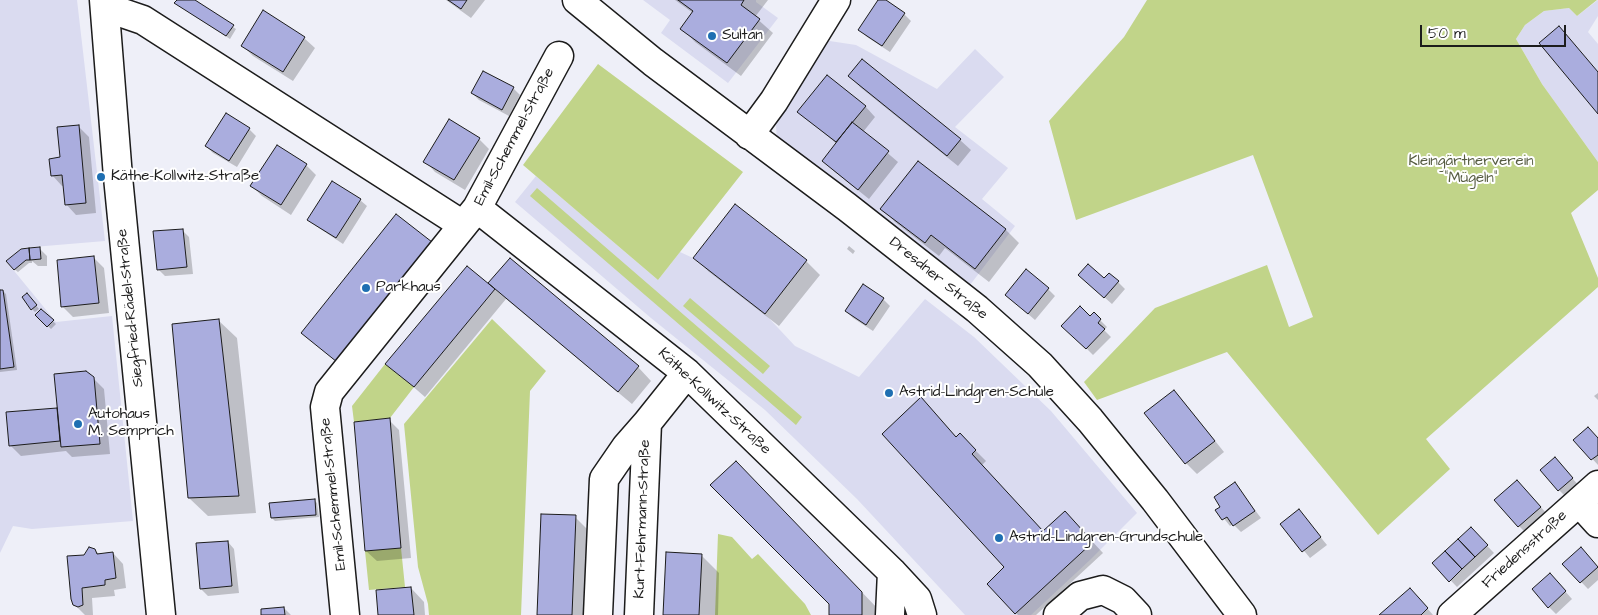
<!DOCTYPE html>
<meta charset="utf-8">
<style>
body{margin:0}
#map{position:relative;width:1598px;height:615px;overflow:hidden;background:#eeeff8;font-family:"Architects Daughter",sans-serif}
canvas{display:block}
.scale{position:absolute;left:1420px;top:25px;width:146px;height:22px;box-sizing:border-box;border:2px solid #1c1c1c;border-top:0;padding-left:6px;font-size:15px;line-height:18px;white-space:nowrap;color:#1c1c1c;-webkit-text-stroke:4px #fff;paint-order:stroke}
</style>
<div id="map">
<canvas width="1598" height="615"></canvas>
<div class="scale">50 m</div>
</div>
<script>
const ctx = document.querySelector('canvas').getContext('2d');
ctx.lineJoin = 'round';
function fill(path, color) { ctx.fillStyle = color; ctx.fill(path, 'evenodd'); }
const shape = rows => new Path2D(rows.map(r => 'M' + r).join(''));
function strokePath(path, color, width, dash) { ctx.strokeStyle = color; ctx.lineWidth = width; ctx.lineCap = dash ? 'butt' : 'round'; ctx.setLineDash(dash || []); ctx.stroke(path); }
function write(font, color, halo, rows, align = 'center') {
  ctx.font = font + ' "Architects Daughter",sans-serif'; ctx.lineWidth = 4; ctx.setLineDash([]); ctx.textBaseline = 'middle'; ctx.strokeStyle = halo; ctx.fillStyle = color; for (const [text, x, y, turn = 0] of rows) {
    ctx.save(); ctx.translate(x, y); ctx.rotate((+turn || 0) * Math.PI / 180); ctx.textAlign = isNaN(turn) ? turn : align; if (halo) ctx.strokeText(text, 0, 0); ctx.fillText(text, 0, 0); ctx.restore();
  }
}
const built = shape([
 [0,0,77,0,105,241,21,248,6,261,56,322,112,316,133,521,32,529,13,526,0,553],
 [643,0,756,0,756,2,778,18,728,83,661,33,670,20],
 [1598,0,1598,16,1588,32,1598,44,1598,162,1542,84,1516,39,1525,25,1544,11,1569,8,1577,16],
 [823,40,856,45,937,89,975,49,1004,77,955,127,1008,168,982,199,1015,226,970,285,777,140,776,125,786,99],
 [536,176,658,280,680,252,693,258,765,314,795,346,859,377,925,299,974,337,1051,411,1137,513,1090,560,1031,615,965,615,857,499,765,410,651,318,515,202]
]);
const green = shape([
 [1147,0,1597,0,1577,16,1569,8,1544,11,1525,25,1516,39,1542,84,1598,162,1598,190,1571,213,1598,278,1598,287,1426,439,1450,469,1378,535,1227,352,1097,400,1084,382,1155,308,1267,265,1289,327,1313,317,1253,155,1076,220,1049,121,1124,37],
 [598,64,743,172,658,280,523,165],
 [537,188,802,417,796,425,530,196],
 [690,298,770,366,763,374,683,306],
 [492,319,546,371,530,391,521,615,429,615,428,604,418,567,404,424],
 [385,364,414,387,390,418,354,422,352,406],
 [718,534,732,537,752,559,758,554,805,604,811,615,715,615],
 [401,548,405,587,369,590,365,551]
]);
const shadow = shape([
 [178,0,192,0,236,29,230,39,179,6,176,3],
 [446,0,485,0,471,18],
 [675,0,768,0,755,17,773,33,741,76,695,42,682,28,693,13],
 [880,0,884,0,904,14,911,21,890,52,867,37,860,30],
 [304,38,315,48,293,81,253,56,242,45],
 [862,61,960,140,971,150,958,166,860,87,850,76],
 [513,88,520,95,509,116,479,100,472,93],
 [865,106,875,117,863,132,898,162,869,199,834,171,823,161,837,144,799,112],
 [226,114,249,129,256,136,237,167,213,153,206,146],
 [79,127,89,137,96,213,76,215,66,204,64,186,62,186,52,175],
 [479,139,489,149,465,190,435,172,425,161],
 [918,162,1006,230,1019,243,989,282,945,248,939,256,895,222,882,208],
 [306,165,316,175,291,215,262,196,252,186],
 [360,200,367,206,343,244,316,226,309,220],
 [735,206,806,261,820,275,779,326,708,271,695,257],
 [182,230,189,237,193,274,165,276,158,269],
 [849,246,855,251,853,254,847,249],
 [40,249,47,256,47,266,38,266,32,261,32,263,29,263,18,272,14,269],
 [94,258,104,268,109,313,73,317,62,306],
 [467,268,494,290,496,289,638,367,651,381,632,404,506,299,425,397,387,364],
 [1110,274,1125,289,1112,304,1087,282,1105,280],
 [1048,289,1055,296,1035,320,1013,301],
 [0,291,3,291,6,294,17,370,0,372],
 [30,298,39,309,35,312,32,309],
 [883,299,890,306,873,331,853,318,846,311],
 [41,310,56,324,51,329,37,315],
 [1090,317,1100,320,1107,327,1104,330,1111,337,1093,355,1063,325],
 [218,320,237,338,256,513,208,516,189,498],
 [93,378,104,389,110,454,72,457,66,451,21,456,10,445,7,414,58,409],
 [1174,391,1184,402,1224,452,1197,474,1186,463,1146,413],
 [1598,393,1598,400,1594,396],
 [389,420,399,430,411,558,377,561,366,551],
 [960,435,986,461,982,465,1043,532,1075,523,1103,553,1036,615,1018,615,988,584,1006,567,956,438],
 [1598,439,1598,465,1575,440],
 [1562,466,1579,486,1566,497,1559,490],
 [754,480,880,611,880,615,830,615,830,604],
 [1235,484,1261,518,1241,532,1233,524,1230,526,1217,510,1222,507],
 [1524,488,1547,514,1526,533,1519,526],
 [314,500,317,503,319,517,275,521,272,518],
 [1299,511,1327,545,1310,558,1282,524],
 [575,517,593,535,590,615,538,615],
 [1471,529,1494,553,1457,587,1434,563],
 [228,542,234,549,239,593,208,596,201,589],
 [95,550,99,554,113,553,123,564,126,588,114,590,115,596,92,598,93,615,85,615,74,604,85,556],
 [701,555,719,573,718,615,665,615],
 [1587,555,1598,567,1598,580,1588,589,1564,564],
 [1556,581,1572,599,1556,614,1549,607],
 [411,588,424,602,425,615,379,615],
 [1417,596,1433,615,1381,615],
 [284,608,291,615,262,615]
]);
const building = shape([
 [177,0,195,0,234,25,226,36,174,3,177,0],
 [448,0,467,0,461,9,448,0],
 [678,0,744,0,741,5,760,19,727,63,680,29,693,11,678,0],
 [878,0,886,0,905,13,882,46,858,30,878,0],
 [263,10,305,37,283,72,241,46,263,10],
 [1559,26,1598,72,1598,114,1539,43,1559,26],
 [862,59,961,139,947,156,848,76,862,59],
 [483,71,514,87,502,110,471,93,483,71],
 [827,75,866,106,836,142,797,112,827,75],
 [226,113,250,128,229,161,205,146,226,113],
 [449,119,480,138,454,180,423,162,449,119],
 [852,122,889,151,858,190,822,161,852,122],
 [79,125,86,203,65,205,62,175,51,176,49,159,60,157,57,127,79,125],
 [277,145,307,164,281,205,250,186,277,145],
 [918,161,1006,229,975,269,931,235,925,243,880,209,918,161],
 [332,181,361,199,336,238,307,220,332,181],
 [735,204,807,260,765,314,693,258,735,204],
 [396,214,432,242,337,362,301,333,396,214],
 [183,229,187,267,157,270,153,231,183,229],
 [40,247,41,259,30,260,29,248,40,247],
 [29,248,30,260,26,260,14,270,6,261,21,249,29,248],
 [94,256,99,303,61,307,57,260,94,256],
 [510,258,639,366,618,392,488,283,510,258],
 [1088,264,1104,278,1109,273,1119,281,1104,298,1078,275,1088,264],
 [467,266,495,289,414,387,385,364,467,266],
 [1026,269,1049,288,1028,314,1005,295,1026,269],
 [863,284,884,298,866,325,845,311,863,284],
 [0,290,3,290,14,367,0,369,0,290],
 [27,293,37,305,31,310,22,297,27,293],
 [1080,306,1090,316,1094,312,1101,319,1098,323,1105,329,1086,349,1061,326,1080,306],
 [41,309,54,320,47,327,35,315,41,309],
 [219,319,239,496,188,498,172,324,219,319],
 [86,371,94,377,100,444,61,447,54,374,86,371],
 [1174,390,1215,441,1185,464,1144,413,1174,390],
 [921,397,956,437,960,433,976,450,972,454,1043,531,1065,511,1093,542,1015,614,987,584,1004,567,882,434,921,397],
 [57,408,60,441,9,446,6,412,57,408],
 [390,418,401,548,365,551,354,422,390,418],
 [1588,427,1598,438,1598,455,1591,460,1573,440,1588,427],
 [1555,457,1573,478,1558,491,1540,470,1555,457],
 [736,461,862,592,862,615,829,615,829,604,710,485,736,461],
 [1517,480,1541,507,1518,527,1494,500,1517,480],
 [1235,482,1255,511,1233,526,1227,517,1222,520,1215,510,1220,507,1214,497,1235,482],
 [315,499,316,515,271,518,269,503,315,499],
 [1299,509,1321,537,1302,552,1280,524,1299,509],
 [541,514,576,515,572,615,537,615,541,514],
 [1471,527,1488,545,1475,557,1458,539,1471,527],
 [1458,539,1475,557,1462,569,1445,551,1458,539],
 [228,541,232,586,200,589,196,543,228,541],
 [89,547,95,549,97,554,113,552,116,578,105,580,105,585,82,588,83,605,78,607,73,605,71,599,67,556,84,555,89,547],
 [1581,547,1598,567,1580,583,1562,564,1581,547],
 [1445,551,1462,569,1449,582,1432,563,1445,551],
 [666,552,702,554,699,615,663,615,666,552],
 [1550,573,1566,591,1548,608,1532,589,1550,573],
 [411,587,414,615,378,615,376,590,411,587],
 [1410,588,1428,608,1421,615,1379,615,1410,588],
 [284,607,285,615,261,615,261,609,284,607]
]);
const minor = shape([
 [104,0,118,177,161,615],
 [577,0,653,62,847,207,977,309,1040,365,1090,420,1155,500,1242,615],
 [105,7,143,20,463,225],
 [749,135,774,101,836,0],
 [477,208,687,373,892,572,917,599,922,615],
 [647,423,687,373],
 [1579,502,1598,523],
 [345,615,325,407,329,392,477,208,559,56],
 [598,615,604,479,626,447,647,423,639,615],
 [890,615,892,572],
 [1058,615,1080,596,1103,590,1123,600,1137,615],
 [1452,615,1598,485]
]);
const markers = [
 [712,36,5,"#1f6fb2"],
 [101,177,5,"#1f6fb2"],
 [366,288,5,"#1f6fb2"],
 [889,393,5,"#1f6fb2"],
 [78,424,5,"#1f6fb2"],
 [999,538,5,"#1f6fb2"]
];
const poiNames = [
 ["Sultan",722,36],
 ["Käthe-Kollwitz-Straße",111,177],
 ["Parkhaus",376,288],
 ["Astrid-Lindgren-Schule",899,393],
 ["Autohaus",88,415],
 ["M. Semprich",88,432],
 ["Astrid-Lindgren-Grundschule",1009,538]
];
const streetNames = [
 ["Emil-Schemmel-Straße",515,137,-62],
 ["Dresdner Straße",938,279,39],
 ["Siegfried-Rädel-Straße",131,308,-96],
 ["Käthe-Kollwitz-Straße",714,402,43],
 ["Emil-Schemmel-Straße",334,494,-96],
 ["Kurt-Fehrmann-Straße",643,519,-88],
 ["Friedensstraße",1525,550,-42]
];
const parkNames = [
 ["Kleingärtnerverein",1471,162],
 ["\"Mügeln\"",1471,179]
];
fill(built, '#dadbf0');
fill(green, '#c1d489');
fill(shadow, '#0003');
fill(building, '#aaadde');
strokePath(building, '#1c1c1c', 1);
strokePath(minor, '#1c1c1c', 31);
strokePath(minor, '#fff', 28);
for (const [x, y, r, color] of markers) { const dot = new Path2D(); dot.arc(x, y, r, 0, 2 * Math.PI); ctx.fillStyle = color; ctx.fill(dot); strokePath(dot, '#fff', 2); }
write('15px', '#1c1c1c', '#fff', poiNames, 'left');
write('15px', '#1c1c1c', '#fff', streetNames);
write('15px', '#565c42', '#fff', parkNames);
</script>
